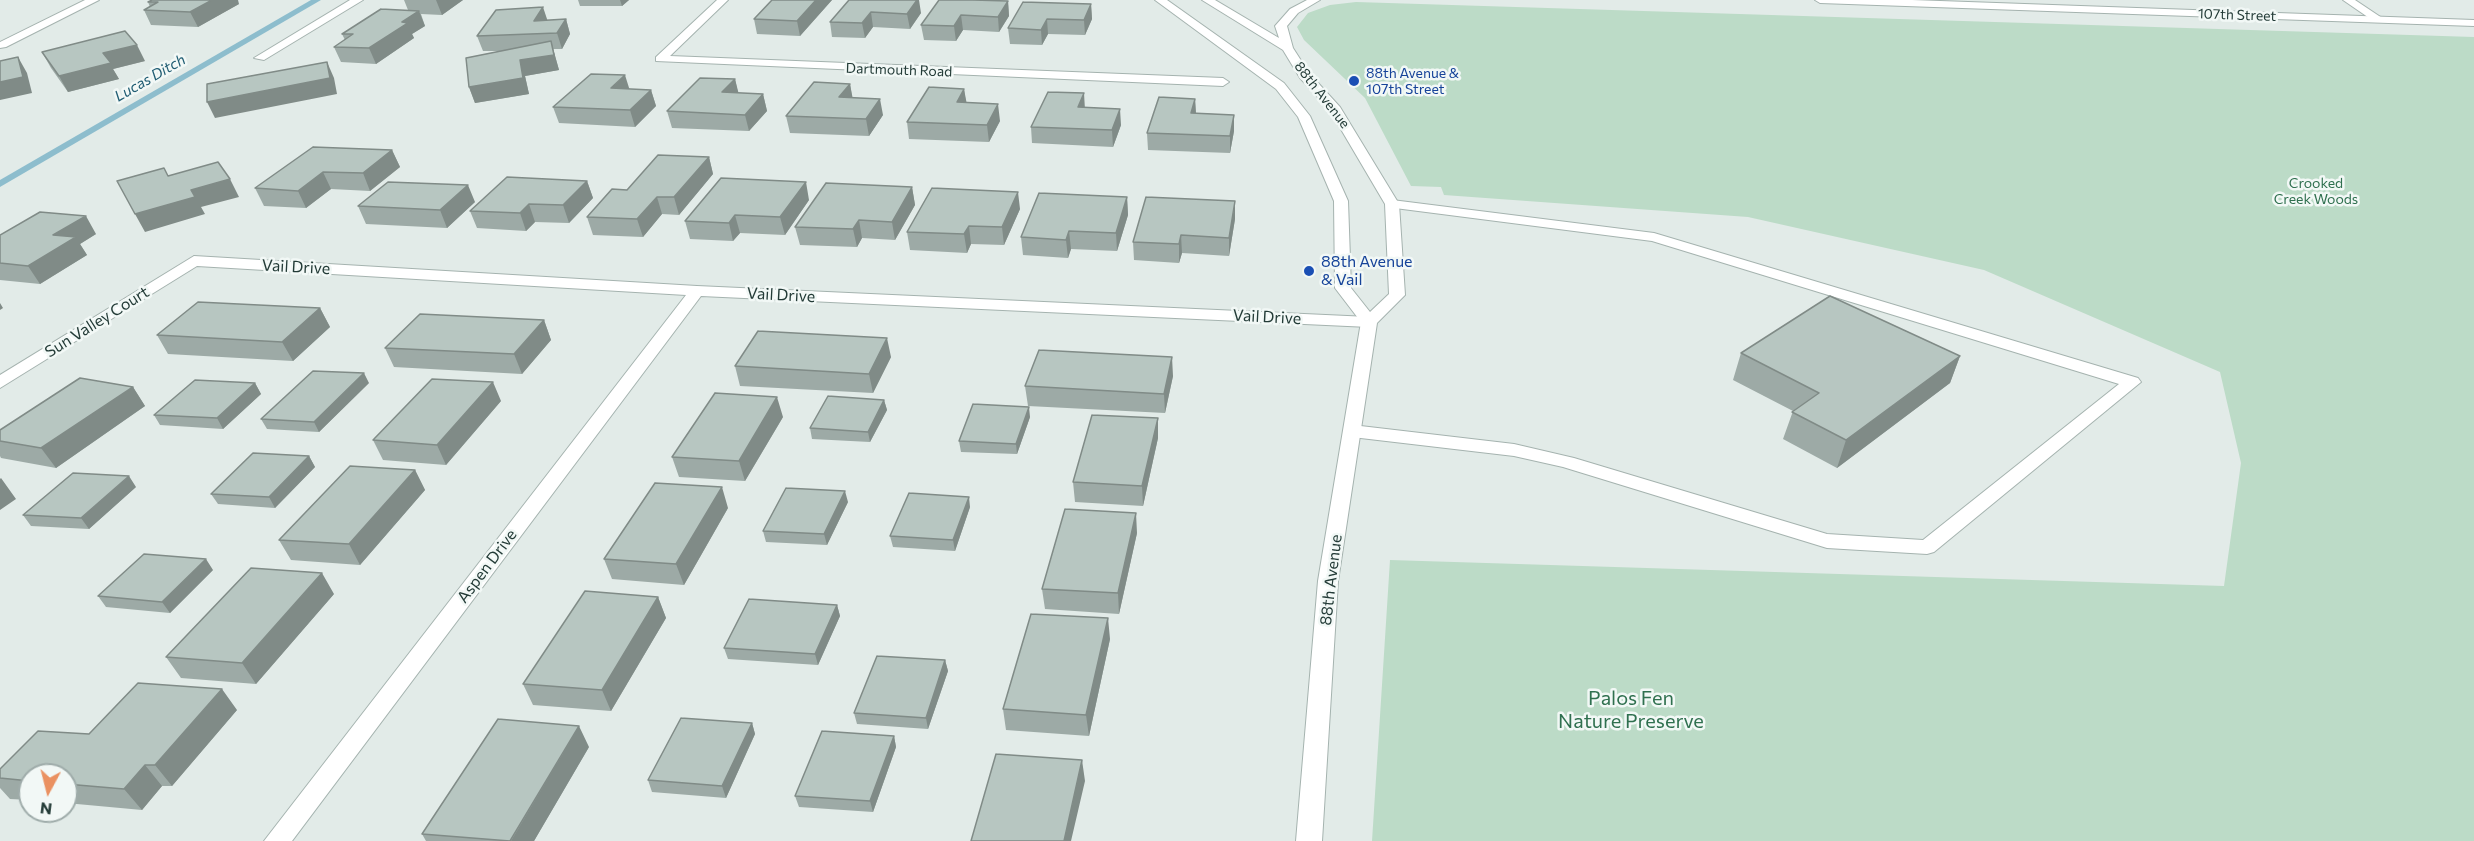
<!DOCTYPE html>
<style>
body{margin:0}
#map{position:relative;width:2474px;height:841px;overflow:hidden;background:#e2ebe8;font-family:Commissioner,sans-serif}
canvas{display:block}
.north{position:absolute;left:18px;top:763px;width:60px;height:60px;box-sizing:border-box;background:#f2f8f6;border:2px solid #9facaa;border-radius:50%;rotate:187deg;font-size:16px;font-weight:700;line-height:24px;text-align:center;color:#233b37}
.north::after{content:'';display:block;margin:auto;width:21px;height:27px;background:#ea9161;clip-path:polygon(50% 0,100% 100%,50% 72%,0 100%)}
</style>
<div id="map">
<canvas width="2474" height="841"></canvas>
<div class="north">N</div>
</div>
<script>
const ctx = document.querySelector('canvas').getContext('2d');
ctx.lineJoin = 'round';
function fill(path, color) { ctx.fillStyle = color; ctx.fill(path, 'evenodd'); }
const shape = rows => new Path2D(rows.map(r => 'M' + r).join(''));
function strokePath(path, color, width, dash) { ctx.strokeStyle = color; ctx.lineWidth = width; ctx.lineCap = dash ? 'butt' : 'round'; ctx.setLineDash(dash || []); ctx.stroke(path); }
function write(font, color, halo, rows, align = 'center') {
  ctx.font = font + ' Commissioner,sans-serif'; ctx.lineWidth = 5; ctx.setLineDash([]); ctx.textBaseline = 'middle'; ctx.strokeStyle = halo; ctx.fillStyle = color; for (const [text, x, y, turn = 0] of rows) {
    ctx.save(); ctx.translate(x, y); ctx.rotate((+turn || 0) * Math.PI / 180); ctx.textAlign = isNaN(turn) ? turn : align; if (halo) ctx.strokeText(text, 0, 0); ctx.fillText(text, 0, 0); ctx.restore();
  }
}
const green = shape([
 [1356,2,2474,37,2474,841,1372,841,1390,560,2224,586,2241,463,2220,372,1984,270,1748,217,1444,195,1441,187,1411,186,1365,98,1304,40,1297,27,1308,13,1330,5]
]);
const stream = shape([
 [311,0,321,0,0,187,0,180,311,0]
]);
const service = shape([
 [1392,200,1654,233,2138,378,2141,382,1934,552,1927,554,1827,548,1563,467,1514,456,1352,437,1346,435,1343,431,1346,427,1352,425,1514,444,1574,458,1827,534,1923,540,2119,384,1652,241,1387,207,1387,201,1392,200]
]);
const minor = shape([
 [85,0,99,0,6,47,0,48,0,42,85,0],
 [350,0,363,0,264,60,254,58,350,0],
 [717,0,728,0,670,56,1223,78,1229,82,1223,86,656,61,656,57,717,0],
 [2343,0,2355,0,2385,20,2375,22,2343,0],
 [194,256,697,286,1369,317,1377,322,1369,327,701,296,292,841,264,841,686,295,197,266,0,388,0,375,194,256]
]);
const tertiary = shape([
 [1155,0,1167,0,1284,83,1310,116,1348,201,1351,288,1370,312,1389,294,1385,204,1329,109,1300,78,1283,50,1202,0,1215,0,1279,38,1275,26,1290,9,1307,0,1320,0,1298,13,1287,26,1293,48,1309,73,1340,107,1399,204,1405,295,1377,323,1338,581,1322,841,1296,841,1318,581,1361,322,1335,288,1334,201,1298,117,1276,89,1155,0],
 [1815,0,1912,0,2474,20,2474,26,1820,3,1815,0]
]);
const wall = shape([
 [404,0,463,0,442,15,421,14,425,26,412,34,414,38,376,64,341,62,334,47,345,40,342,34,408,10],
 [578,0,629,0,622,6,580,6],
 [772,0,832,0,800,36,757,34,754,19],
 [849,0,921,13,910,29,873,27,865,38,832,37,830,22],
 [1008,1,1009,16,999,32,963,30,956,41,924,40,921,25],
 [148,2,239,4,198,27,151,25,144,10,150,7],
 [1091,4,1092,19,1085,35,1048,34,1042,45,1010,44,1008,28],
 [566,19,570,34,562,49,553,49,559,70,525,76,529,94,475,103,469,87,504,51,483,51,477,36],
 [42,52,145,61,113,69,119,79,68,92,51,68],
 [735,79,738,93,763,94,767,111,749,131,672,128,667,111],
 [850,84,852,97,883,115,869,136,790,133,786,116],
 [630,89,651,90,656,106,635,127,559,123,553,107],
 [964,89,966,103,1000,121,989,142,909,139,907,122],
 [1195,99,1196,113,1234,115,1234,131,1230,153,1148,150,1147,133],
 [1085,107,1121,125,1113,147,1032,143,1031,127],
 [392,150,400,167,370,191,331,189,306,208,264,206,255,188],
 [709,157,713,174,679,215,662,214,643,237,593,235,587,217,627,190],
 [587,181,593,198,569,223,535,222,526,231,477,228,470,211],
 [912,187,915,205,895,240,862,238,857,247,800,245,795,227],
 [1127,197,1128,215,1117,251,1071,249,1068,258,1023,255,1021,237],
 [809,200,785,235,740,233,733,241,690,239,685,221],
 [475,202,447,228,366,224,358,206],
 [1020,209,1004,245,971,244,967,253,910,250,907,232],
 [1235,219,1229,256,1182,253,1179,263,1134,260,1133,242],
 [96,234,80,244,87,255,40,284,0,280,0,235],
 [320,308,330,327,293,361,168,354,157,335],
 [544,320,551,340,522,374,394,367,385,348],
 [1741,353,1960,356,1950,383,1837,468,1783,439,1793,411,1733,380],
 [891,357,873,393,740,386,735,366],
 [1173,376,1165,413,1028,406,1025,386],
 [255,383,261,394,223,429,160,425,154,415],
 [369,383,319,432,267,429,261,419],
 [133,387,145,406,56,468,1,458,0,456,0,430],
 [884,400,887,410,870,442,812,439,810,428],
 [501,401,446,465,383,460,373,440],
 [783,417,745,481,679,477,672,457],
 [1030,417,1017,454,961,452,959,441],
 [1158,418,1158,438,1143,506,1075,502,1073,482],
 [309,456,315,467,275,508,218,504,211,494],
 [415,470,425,490,360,565,291,560,279,540],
 [136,487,89,529,31,526,23,515],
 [848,502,827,545,766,542,763,531],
 [970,507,955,551,893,547,890,536],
 [728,508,684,585,612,579,604,559],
 [1137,533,1119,614,1045,609,1042,589],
 [213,570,170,613,106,607,98,596],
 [334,594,256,684,181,678,166,657],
 [658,597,666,618,611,711,533,705,523,684],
 [837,605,840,616,818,665,728,659,724,648],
 [1110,639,1089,736,1006,730,1003,709],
 [945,660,948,671,928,729,857,724,854,713],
 [237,710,172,786,162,786,142,810,66,803,66,775,30,775,30,800,10,799,0,788,0,769,89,734],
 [752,723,755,734,726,798,652,792,648,780],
 [894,736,896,747,873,812,799,807,795,796],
 [589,747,534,841,426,841,422,834]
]);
const shadedWall = shape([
 [212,0,238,0,239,4,198,27,190,12],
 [436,0,463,0,442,15],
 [620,0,629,0,622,6],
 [816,0,832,0,800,36,797,21],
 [917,0,919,0,921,13,910,29,907,14],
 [1008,1,1009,16,999,32,998,17],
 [1091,4,1092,19,1085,35,1084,20],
 [543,7,548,22,534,21],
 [419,11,425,26,412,34,414,38,376,64,369,48,402,22],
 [871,12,873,27,865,38,862,23],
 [961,15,963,30,956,41,954,26],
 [566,19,570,34,562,49,557,33],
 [1047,19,1048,34,1042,45,1041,30],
 [551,41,559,70,525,76,529,94,475,103,469,87,520,60],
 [137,45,145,61,113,69,119,79,68,92,59,76,103,53],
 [18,57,27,73,32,93,0,100,0,82],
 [327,62,334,78,337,94,215,118,207,102],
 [625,75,630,91,611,88],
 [735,79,739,95,722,92],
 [850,84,853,100,839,97],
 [964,89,967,105,957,102],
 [651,90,656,106,635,127,630,110],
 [1084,93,1085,110,1078,107],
 [763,94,767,111,749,131,745,115],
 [880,99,883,115,869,136,866,119],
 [1195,99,1196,115,1191,113],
 [998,104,1000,121,989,142,987,125],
 [1120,109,1121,125,1113,147,1112,130],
 [1234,115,1234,131,1230,153,1230,136],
 [392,150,400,167,370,191,363,173],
 [709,157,713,174,679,215,674,197],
 [323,172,331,189,306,208,298,191],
 [230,179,239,197,201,207,205,214,145,232,135,214,191,190],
 [587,181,593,198,569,223,563,205],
 [806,182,809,200,785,235,780,217],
 [468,185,475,202,447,228,440,210],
 [912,187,915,205,895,240,892,222],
 [1018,192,1020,209,1004,245,1002,227],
 [657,197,662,214,643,237,637,219],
 [1127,197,1128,215,1117,251,1116,233],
 [1235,201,1235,219,1229,256,1229,238],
 [529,204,535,222,526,231,520,213],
 [735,215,740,233,733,241,729,223],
 [86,216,96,234,80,244,87,255,40,284,28,266,53,235],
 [859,220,862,238,857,247,853,229],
 [969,226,971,244,967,253,964,234],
 [1069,231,1071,249,1068,258,1066,240],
 [1181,235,1182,253,1179,263,1179,244],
 [0,303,3,308,0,310],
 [320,308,330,327,293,361,282,342],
 [544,320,551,340,522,374,514,354],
 [887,338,891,357,873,393,869,374],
 [1960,356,1950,383,1837,468,1846,440],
 [1172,357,1173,376,1165,413,1164,394],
 [364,373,369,383,319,432,314,422],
 [493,382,501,401,446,465,437,445],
 [255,383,261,394,223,429,217,418],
 [133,387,145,406,56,468,41,448],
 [777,397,783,417,745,481,739,461],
 [884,400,887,410,870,442,868,432],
 [1029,407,1030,417,1017,454,1016,444],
 [1158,418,1158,438,1143,506,1142,486],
 [309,456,315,467,275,508,269,497],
 [415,470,425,490,360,565,349,544],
 [129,476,136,487,89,529,81,518],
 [1,478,16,499,0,510,0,479],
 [722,487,728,508,684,585,676,564],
 [845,491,848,502,827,545,824,534],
 [969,497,970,507,955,551,953,540],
 [1136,513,1137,533,1119,614,1118,593],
 [206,559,213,570,170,613,162,602],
 [322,573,334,594,256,684,242,663],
 [658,597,666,618,611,711,602,690],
 [837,605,840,616,818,665,815,654],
 [1108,618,1110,639,1089,736,1086,715],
 [945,660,948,671,928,729,926,718],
 [222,689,237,710,172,786,155,765],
 [752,723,755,734,726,798,722,786],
 [579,726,589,747,534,841,511,841],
 [894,736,896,747,873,812,870,801],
 [1082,760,1085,781,1071,841,1064,841],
 [145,765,162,786,142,810,124,789]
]);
const building = shape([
 [152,0,212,0,190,12,144,10,158,2,148,2,152,0],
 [772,0,816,0,797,21,754,19,772,0],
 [849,0,917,0,907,14,871,12,862,23,830,22,849,0],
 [939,0,973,0,1008,1,998,17,961,15,954,26,921,25,939,0],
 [1023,2,1091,4,1084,20,1047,19,1041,30,1008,28,1023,2],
 [543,7,534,21,566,19,557,33,477,36,496,10,543,7],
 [381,9,419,11,402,22,408,23,369,48,334,47,353,34,342,34,381,9],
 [125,31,137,45,103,53,111,63,59,76,42,52,125,31],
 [551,41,554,55,520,60,523,78,469,87,466,58,551,41],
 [18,57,23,77,0,82,0,61,18,57],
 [327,62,330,78,207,102,207,84,327,62],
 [591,74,625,75,611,88,651,90,630,110,553,107,591,74],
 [700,78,735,79,722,92,763,94,745,115,667,111,700,78],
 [814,82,850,84,839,97,880,99,866,119,786,116,814,82],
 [929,87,964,89,957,102,998,104,987,125,907,122,929,87],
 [1048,92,1084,93,1078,107,1120,109,1112,130,1031,127,1048,92],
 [1159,97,1195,99,1191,113,1234,115,1230,136,1147,133,1159,97],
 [313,147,392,150,363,173,323,172,298,191,255,188,313,147],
 [658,155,709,157,674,197,657,197,637,219,587,217,612,189,627,190,658,155],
 [218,162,230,179,191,190,195,197,135,214,117,181,164,168,168,176,218,162],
 [507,177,587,181,563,205,529,204,520,213,470,211,507,177],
 [721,178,806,182,780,217,735,215,729,223,685,221,721,178],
 [388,182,468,185,440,210,358,206,388,182],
 [826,183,912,187,892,222,859,220,853,229,795,227,826,183],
 [932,188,1018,192,1002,227,969,226,964,234,907,232,932,188],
 [1039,193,1127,197,1116,233,1069,231,1066,240,1021,237,1039,193],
 [1146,197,1235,201,1229,238,1181,235,1179,244,1133,242,1146,197],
 [40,212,86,216,53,235,76,237,28,266,0,263,0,235,40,212],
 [1830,296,1960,356,1846,440,1792,412,1819,393,1741,353,1830,296],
 [198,302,320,308,282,342,157,335,198,302],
 [420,314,544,320,514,354,385,348,420,314],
 [758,331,887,338,869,374,735,366,758,331],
 [1039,350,1172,357,1164,394,1025,386,1039,350],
 [313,371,364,373,314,422,261,419,313,371],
 [80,378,133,387,41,448,0,441,0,430,80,378],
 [432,379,493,382,437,445,373,440,432,379],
 [195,380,255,383,217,418,154,415,195,380],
 [715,393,777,397,739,461,672,457,715,393],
 [828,396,884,400,868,432,810,428,828,396],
 [973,404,1029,407,1016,444,959,441,973,404],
 [1092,415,1158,418,1142,486,1073,482,1092,415],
 [253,453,309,456,269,497,211,494,253,453],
 [350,466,415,470,349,544,279,540,350,466],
 [73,473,129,476,81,518,23,515,73,473],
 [655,483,722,487,676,564,604,559,655,483],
 [786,488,845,491,824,534,763,531,786,488],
 [909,493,969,497,953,540,890,536,909,493],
 [1065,509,1136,513,1118,593,1042,589,1065,509],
 [144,554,206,559,162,602,98,596,144,554],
 [251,568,322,573,242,663,166,657,251,568],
 [585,591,658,597,602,690,523,684,585,591],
 [749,599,837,605,815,654,724,648,749,599],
 [1031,614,1108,618,1086,715,1003,709,1031,614],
 [877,656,945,660,926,718,854,713,877,656],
 [138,683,222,689,155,765,145,765,124,789,66,784,66,775,30,775,30,781,0,778,0,769,38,731,89,734,138,683],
 [681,718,752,723,722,786,648,780,681,718],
 [498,719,579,726,510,841,422,834,498,719],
 [822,731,894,736,870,801,795,796,822,731],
 [996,754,1082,760,1064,841,971,841,996,754]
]);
const markers = [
 [1354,81,6,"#1a4fb4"],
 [1309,271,6,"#1a4fb4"]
];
const farStreetnames = [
 ["107th Street",2237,15,2],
 ["Dartmouth Road",899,70,2],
 ["88th Avenue",1322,95,52]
];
const farTransitnames = [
 ["88th Avenue &",1366,73],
 ["107th Street",1366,89]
];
const farParknames = [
 ["Crooked",2316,183],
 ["Creek Woods",2316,199]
];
const farWaternames = [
 ["Lucas Ditch",150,78,-30]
];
const transitNames = [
 ["88th Avenue",1321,262],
 ["& Vail",1321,280]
];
const streetNames = [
 ["Vail Drive",296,267,3],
 ["Vail Drive",781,295,3],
 ["Vail Drive",1267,317,3],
 ["Sun Valley Court",97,322,-32],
 ["Aspen Drive",487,566,-53],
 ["88th Avenue",1331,580,-83]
];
const nearParknames = [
 ["Palos Fen",1631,698],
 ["Nature Preserve",1631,721]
];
fill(green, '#bcdbc7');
fill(stream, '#8dbdcd');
strokePath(service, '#a5b3af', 2);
strokePath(minor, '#a5b3af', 2);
strokePath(tertiary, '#a5b3af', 2);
fill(service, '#fff');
fill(minor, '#fff');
fill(tertiary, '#fff');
fill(wall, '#9daaa6');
fill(shadedWall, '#808b87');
fill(building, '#b7c6c1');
strokePath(building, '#808b87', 1.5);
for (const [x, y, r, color] of markers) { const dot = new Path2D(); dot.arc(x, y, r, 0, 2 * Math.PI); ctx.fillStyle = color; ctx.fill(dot); strokePath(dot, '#f2f8f6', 2); }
write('14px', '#233b37', '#f2f8f6', farStreetnames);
write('14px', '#164399', '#f2f8f6', farTransitnames, 'left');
write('14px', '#2f704f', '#f2f8f6', farParknames);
write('italic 15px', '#205d73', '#f2f8f6', farWaternames);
write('16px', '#164399', '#f2f8f6', transitNames, 'left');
write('16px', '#233b37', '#f2f8f6', streetNames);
write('20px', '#2f704f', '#f2f8f6', nearParknames);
</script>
